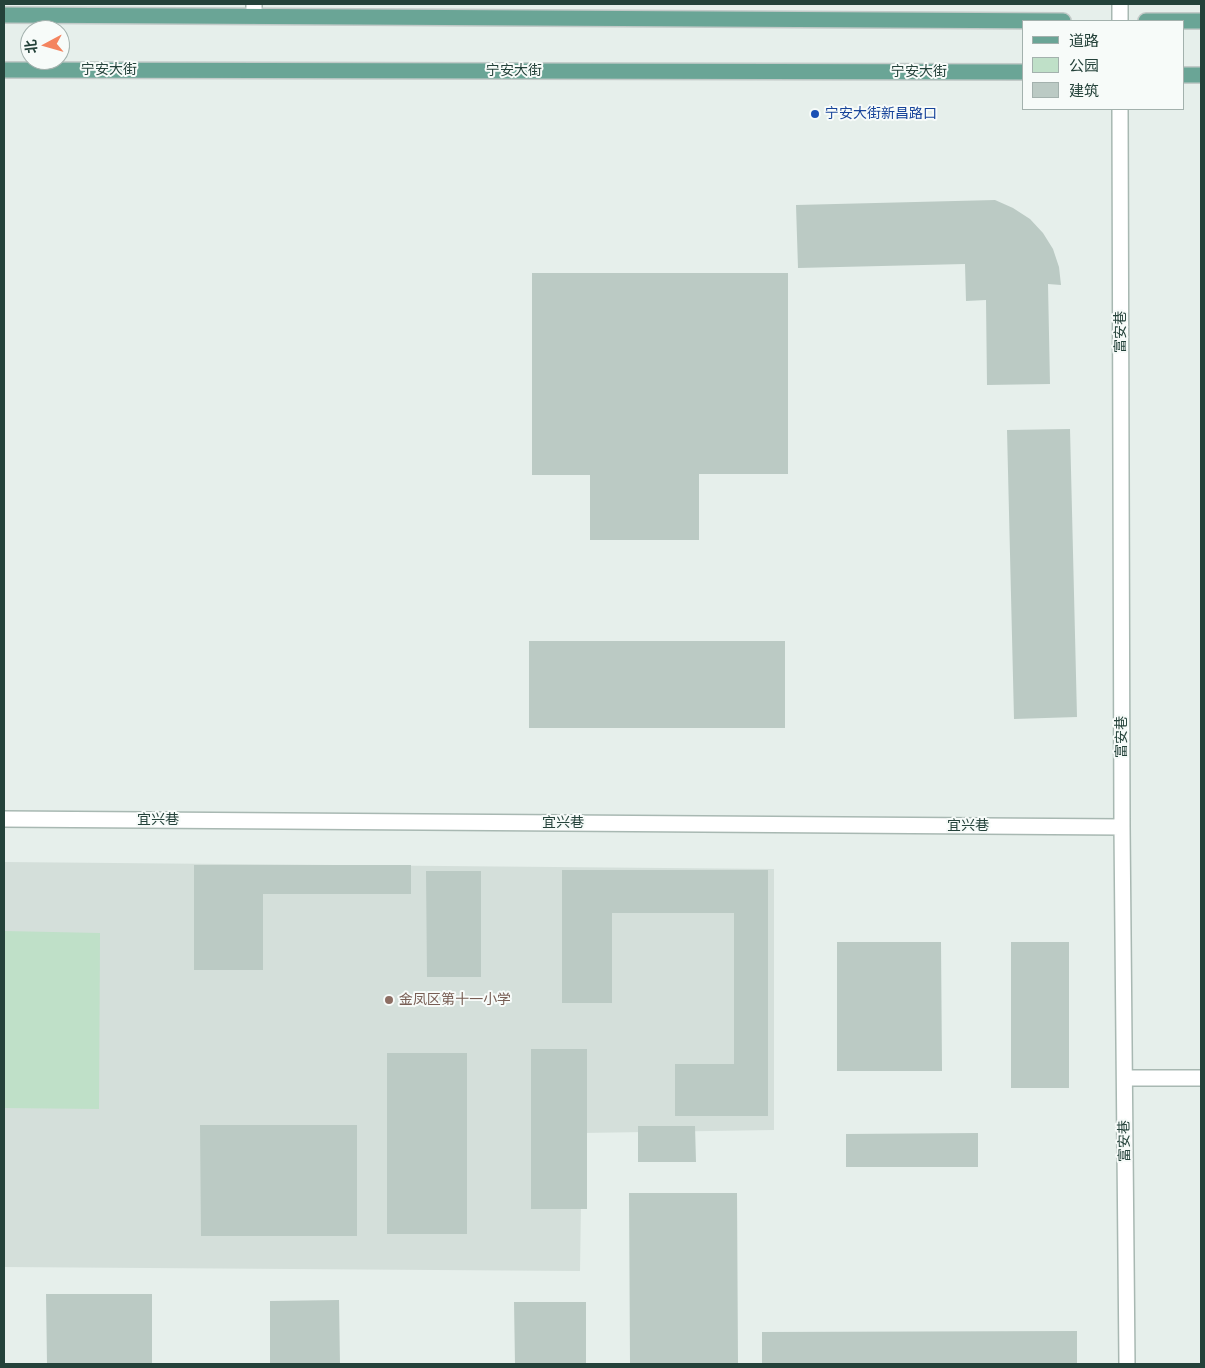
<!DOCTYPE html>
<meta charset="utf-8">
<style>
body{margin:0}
#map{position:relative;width:1205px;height:1368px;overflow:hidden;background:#e6efeb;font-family:"Space Grotesk","Noto Sans SC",sans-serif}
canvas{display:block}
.frame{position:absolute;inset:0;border:5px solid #24423a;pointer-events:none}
.legend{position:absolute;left:1022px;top:20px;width:162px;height:90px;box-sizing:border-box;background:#f7fbf9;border:1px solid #a3b1ad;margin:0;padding:6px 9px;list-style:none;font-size:15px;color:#24423a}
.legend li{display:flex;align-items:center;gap:10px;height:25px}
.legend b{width:25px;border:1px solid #a3b1ad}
.north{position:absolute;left:20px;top:20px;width:50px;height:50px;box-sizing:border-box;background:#f7fbf9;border:1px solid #a3b1ad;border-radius:50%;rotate:264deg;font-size:14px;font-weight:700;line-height:20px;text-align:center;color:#24423a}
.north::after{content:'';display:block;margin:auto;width:18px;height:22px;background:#f4845f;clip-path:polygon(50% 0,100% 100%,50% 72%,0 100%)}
</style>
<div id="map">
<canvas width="1205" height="1368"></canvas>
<div class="frame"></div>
<ul class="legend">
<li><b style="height:6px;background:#6aa596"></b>道路</li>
<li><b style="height:14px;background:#bfe0c8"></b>公园</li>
<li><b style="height:14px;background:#bbcac4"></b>建筑</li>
</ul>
<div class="north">北</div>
</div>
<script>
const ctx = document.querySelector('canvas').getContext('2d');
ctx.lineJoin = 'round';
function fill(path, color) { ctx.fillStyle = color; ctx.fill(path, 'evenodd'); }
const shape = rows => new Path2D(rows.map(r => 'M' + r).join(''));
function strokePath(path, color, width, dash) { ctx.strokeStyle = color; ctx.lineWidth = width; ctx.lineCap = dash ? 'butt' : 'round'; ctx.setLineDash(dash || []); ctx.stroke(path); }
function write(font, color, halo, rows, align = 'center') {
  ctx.font = font + ' "Space Grotesk","Noto Sans SC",sans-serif'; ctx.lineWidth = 4; ctx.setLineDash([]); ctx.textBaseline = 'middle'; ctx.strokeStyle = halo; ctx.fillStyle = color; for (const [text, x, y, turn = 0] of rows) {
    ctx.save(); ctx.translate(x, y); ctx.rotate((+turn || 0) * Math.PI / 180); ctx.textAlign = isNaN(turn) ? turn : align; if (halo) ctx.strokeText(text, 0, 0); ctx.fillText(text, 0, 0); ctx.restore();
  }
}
const built = shape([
 [4,862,774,869,774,1130,582,1133,580,1271,4,1267]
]);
const green = shape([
 [4,931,100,933,99,1109,4,1108]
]);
const building = shape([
 [995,200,1013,208,1030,219,1043,233,1053,249,1059,267,1061,285,1048,284,1050,384,987,385,986,300,966,301,965,264,798,268,796,205],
 [532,273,788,273,788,474,699,474,699,540,590,540,590,475,532,475],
 [1070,429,1077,717,1014,719,1007,430],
 [529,641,785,641,785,728,529,728],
 [194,865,411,865,411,894,263,894,263,970,194,970],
 [562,870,768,870,768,1116,675,1116,675,1064,734,1064,734,913,612,913,612,1003,562,1003],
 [426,871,481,871,481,977,427,977],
 [837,942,941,942,942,1071,837,1071],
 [1011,942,1069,942,1069,1088,1011,1088],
 [531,1049,587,1049,587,1209,531,1209],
 [387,1053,467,1053,467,1234,387,1234],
 [200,1125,357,1125,357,1236,201,1236],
 [638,1126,695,1126,696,1162,638,1162],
 [978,1133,978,1167,846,1167,846,1134],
 [629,1193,737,1193,738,1364,630,1364],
 [46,1294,152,1294,152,1364,47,1364],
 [339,1300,340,1364,270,1364,270,1301],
 [514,1302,586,1302,586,1364,515,1364],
 [1077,1331,1077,1364,762,1364,762,1332]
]);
const minor = shape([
 [254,16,254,4],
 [1120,21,1120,4],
 [1120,109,1122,827,1127,1364],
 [4,819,1122,827],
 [1125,1078,1201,1078]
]);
const major = shape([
 [4,15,1063,21],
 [1146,21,1201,21],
 [4,70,1024,72],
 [1184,75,1201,75]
]);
const markers = [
 [815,114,5,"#1a4fb4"],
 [389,1000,5,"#8d6e63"]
];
const streetNames = [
 ["宁安大街",109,70],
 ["宁安大街",514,71],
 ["宁安大街",919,72],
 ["富安巷",1121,332,-90],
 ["富安巷",1122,737,-90],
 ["宜兴巷",158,820],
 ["宜兴巷",563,823],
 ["宜兴巷",968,826],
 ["富安巷",1125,1141,-91]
];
const transitNames = [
 ["宁安大街新昌路口",825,114]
];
const educationNames = [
 ["金凤区第十一小学",399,1000]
];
fill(built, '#d4dfda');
fill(green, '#bfe0c8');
fill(building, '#bbcac4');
strokePath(minor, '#a8b8b2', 18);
strokePath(major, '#c2cac8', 18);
strokePath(minor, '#fff', 15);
strokePath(major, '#6aa596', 15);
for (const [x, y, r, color] of markers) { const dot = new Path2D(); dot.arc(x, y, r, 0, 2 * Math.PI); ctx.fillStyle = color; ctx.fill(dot); strokePath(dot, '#f7fbf9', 2); }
write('14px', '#24423a', '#f7fbf9', streetNames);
write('14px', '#164399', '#f7fbf9', transitNames, 'left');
write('14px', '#785e54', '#f7fbf9', educationNames, 'left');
</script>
